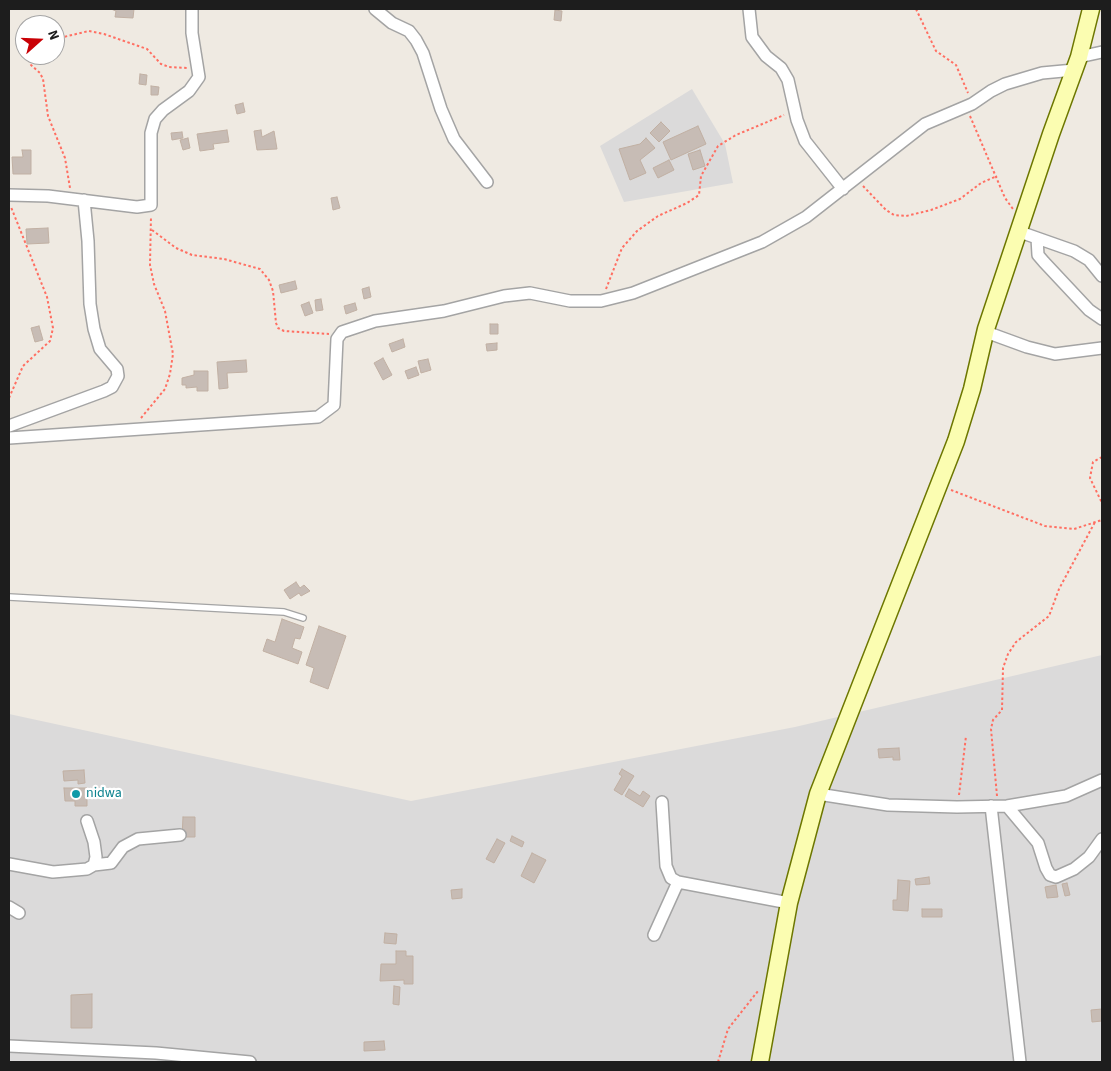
<!DOCTYPE html>
<style>
body{margin:0}
#map{position:relative;width:1111px;height:1071px;overflow:hidden;background:#efeae2;font-family:"Source Sans 3",sans-serif}
canvas{display:block}
.frame{position:absolute;inset:0;border:10px solid #1d1d1d;pointer-events:none}
.north{position:absolute;left:15px;top:15px;width:50px;height:50px;box-sizing:border-box;background:#fff;border:1px solid #a5a5a5;border-radius:50%;rotate:70deg;font-size:14px;font-weight:700;line-height:20px;text-align:center;color:#1d1d1d}
.north::after{content:'';display:block;margin:auto;width:18px;height:22px;background:#c90005;clip-path:polygon(50% 0,100% 100%,50% 72%,0 100%)}
</style>
<div id="map">
<canvas width="1111" height="1071"></canvas>
<div class="frame"></div>
<div class="north">N</div>
</div>
<script>
const ctx = document.querySelector('canvas').getContext('2d');
ctx.lineJoin = 'round';
function fill(path, color) { ctx.fillStyle = color; ctx.fill(path, 'evenodd'); }
const shape = rows => new Path2D(rows.map(r => 'M' + r).join(''));
function strokePath(path, color, width, dash) { ctx.strokeStyle = color; ctx.lineWidth = width; ctx.lineCap = dash ? 'butt' : 'round'; ctx.setLineDash(dash || []); ctx.stroke(path); }
function write(font, color, halo, rows, align = 'center') {
  ctx.font = font + ' "Source Sans 3",sans-serif'; ctx.lineWidth = 4.5; ctx.setLineDash([]); ctx.textBaseline = 'middle'; ctx.strokeStyle = halo; ctx.fillStyle = color; for (const [text, x, y, turn = 0] of rows) {
    ctx.save(); ctx.translate(x, y); ctx.rotate((+turn || 0) * Math.PI / 180); ctx.textAlign = isNaN(turn) ? turn : align; if (halo) ctx.strokeText(text, 0, 0); ctx.fillText(text, 0, 0); ctx.restore();
  }
}
const residential = shape([
 [692,89,725,144,733,183,624,202,600,146],
 [1102,655,1102,1062,9,1062,9,714,411,801,795,727]
]);
const building = shape([
 [111,9,134,9,133,18,115,17,116,11,111,9],
 [555,10,562,11,561,21,554,20,555,10],
 [140,74,147,75,146,85,139,84,140,74],
 [151,86,159,87,158,95,151,95,151,86],
 [243,103,245,112,237,114,235,105,243,103],
 [661,122,670,131,659,142,650,133,661,122],
 [698,126,706,144,671,160,663,142,698,126],
 [227,130,229,142,213,144,214,149,200,151,197,134,227,130],
 [261,130,262,137,274,131,277,149,257,150,254,131,261,130],
 [182,132,183,138,172,140,171,133,182,132],
 [188,138,190,148,183,150,180,140,188,138],
 [646,138,655,148,640,160,646,173,630,180,619,149,640,144,646,138],
 [22,150,31,150,31,174,13,174,12,157,23,157,22,150],
 [700,150,705,166,693,170,688,154,700,150],
 [669,160,674,170,658,178,653,168,669,160],
 [337,197,340,208,333,210,331,198,337,197],
 [48,228,49,243,27,244,26,229,48,228],
 [295,281,297,289,281,293,279,285,295,281],
 [369,287,371,297,364,299,362,289,369,287],
 [321,299,323,310,316,311,315,300,321,299],
 [309,302,313,313,305,316,301,305,309,302],
 [355,303,357,310,346,314,344,306,355,303],
 [490,324,498,324,498,334,490,334,490,324],
 [39,326,43,340,35,342,31,328,39,326],
 [403,339,405,347,392,352,389,344,403,339],
 [497,343,497,350,487,351,486,344,497,343],
 [383,358,392,375,383,380,374,363,383,358],
 [428,359,431,370,421,373,418,361,428,359],
 [246,360,247,372,227,373,228,388,219,389,217,362,246,360],
 [416,367,419,375,408,379,405,371,416,367],
 [194,371,208,371,208,391,197,391,197,387,186,388,186,385,182,385,182,378,194,375,194,371],
 [296,582,300,588,304,585,310,591,301,596,299,593,290,599,284,590,296,582],
 [282,619,304,627,300,639,295,638,292,648,302,652,298,664,263,651,267,639,275,642,282,619],
 [319,626,346,636,328,689,310,682,314,668,306,665,319,626],
 [899,748,900,760,893,760,893,757,879,758,878,749,899,748],
 [622,769,634,776,622,795,614,790,622,776,619,774,622,769],
 [84,770,85,783,78,784,78,780,64,781,63,771,84,770],
 [64,788,87,788,87,806,75,806,75,801,65,801,64,788],
 [629,789,640,796,643,791,650,796,643,807,625,796,629,789],
 [183,817,195,817,195,837,182,837,183,817],
 [512,836,524,842,522,847,510,841,512,836],
 [497,839,505,843,494,863,486,859,497,839],
 [532,853,546,860,534,883,521,876,532,853],
 [929,877,930,884,916,885,915,879,929,877],
 [898,880,910,881,908,911,893,910,893,900,897,900,898,880],
 [1067,883,1070,895,1065,896,1062,884,1067,883],
 [1056,885,1058,897,1047,898,1045,887,1056,885],
 [462,889,462,898,452,899,451,890,462,889],
 [922,909,942,909,942,917,922,917,922,909],
 [385,933,397,934,396,944,384,943,385,933],
 [396,951,406,951,406,956,413,956,413,984,404,984,404,980,380,981,381,964,396,964,396,951],
 [394,986,400,987,399,1005,393,1004,394,986],
 [92,994,92,1028,71,1028,71,995,92,994],
 [1102,1009,1102,1021,1092,1022,1091,1010,1102,1009],
 [384,1041,385,1050,364,1051,364,1042,384,1041]
]);
const path = shape([
 [916,9,936,51,956,65,968,93],
 [55,39,89,31,104,34,147,49,161,64,169,67,187,68],
 [27,55,31,65,40,73,43,79,48,116,65,158,70,188],
 [970,116,1005,198,1013,209],
 [863,186,886,210,894,215,906,216,931,210,960,199,981,183,997,176],
 [152,230,176,248,192,255,224,259,260,269,269,280,273,291,276,323,278,328,284,331,329,334],
 [606,289,622,248,637,231,658,216,687,203,699,195,701,176,718,146,736,135,784,115],
 [9,398,23,366,50,341,53,328,47,297,11,207],
 [141,418,165,389,170,374,173,354,165,311,154,284,150,265,151,216],
 [1102,457,1093,462,1090,478,1102,503],
 [951,490,1045,526,1074,529,1102,520],
 [959,795,966,736],
 [997,796,991,729,993,720,1002,710,1003,668,1008,654,1016,642,1049,616,1059,589,1095,522],
 [718,1062,728,1029,758,991]
]);
const lane = shape([
 [9,597,284,612,303,618]
]);
const street = shape([
 [375,9,392,23,409,31,416,40,423,53,441,109,454,139,487,182],
 [749,9,752,37,766,56,781,68,788,80,797,120,805,141,843,189],
 [1079,57,1102,52],
 [9,195,48,196,137,207,151,205,151,133,155,119,163,110,189,91,199,77,192,33,192,9],
 [1020,232,1074,251,1089,260,1102,276],
 [1037,238,1038,255,1044,262,1089,310,1102,319],
 [986,332,1027,347,1055,354,1102,348],
 [9,426,104,391,112,387,118,376,117,369,100,349,94,329,90,304,88,241,84,200],
 [9,438,318,417,334,405,337,339,342,332,375,321,444,311,504,296,530,293,570,301,601,301,633,293,762,242,806,217,925,124,972,104,991,91,1005,84,1042,73,1074,70],
 [818,794,888,805,957,807,1007,806,1066,796,1102,780],
 [662,802,666,866,671,878,678,882,789,903],
 [991,806,1020,1062],
 [1007,806,1038,843,1046,868,1050,875,1056,877,1074,869,1089,857,1102,839],
 [9,864,53,872,87,869,94,865,96,857,94,842,87,821],
 [94,865,111,863,123,847,138,839,180,835],
 [9,907,19,913],
 [654,935,678,882],
 [9,1046,156,1053,250,1062]
]);
const secondary = shape([
 [760,1062,789,903,818,794,956,441,972,389,986,329,1051,134,1079,57,1091,9]
]);
const markers = [
 [76,794,5,"#0f9aa8"]
];
const cultureNames = [
 ["nidwa",86,794]
];
fill(residential, '#dbdada');
fill(building, '#c7bcb5');
strokePath(building, '#c1b0a3', 1);
strokePath(lane, '#a4a4a4', 8);
strokePath(street, '#a4a4a4', 14);
strokePath(secondary, '#6d7700', 19);
strokePath(path, '#ff6f62', 2, [2.5, 2.5]);
strokePath(lane, '#fff', 5.5);
strokePath(street, '#fff', 11);
strokePath(secondary, '#fbfdb1', 16);
for (const [x, y, r, color] of markers) { const dot = new Path2D(); dot.arc(x, y, r, 0, 2 * Math.PI); ctx.fillStyle = color; ctx.fill(dot); strokePath(dot, '#fff', 2); }
write('14px', '#0d838f', '#fff', cultureNames, 'left');
</script>
